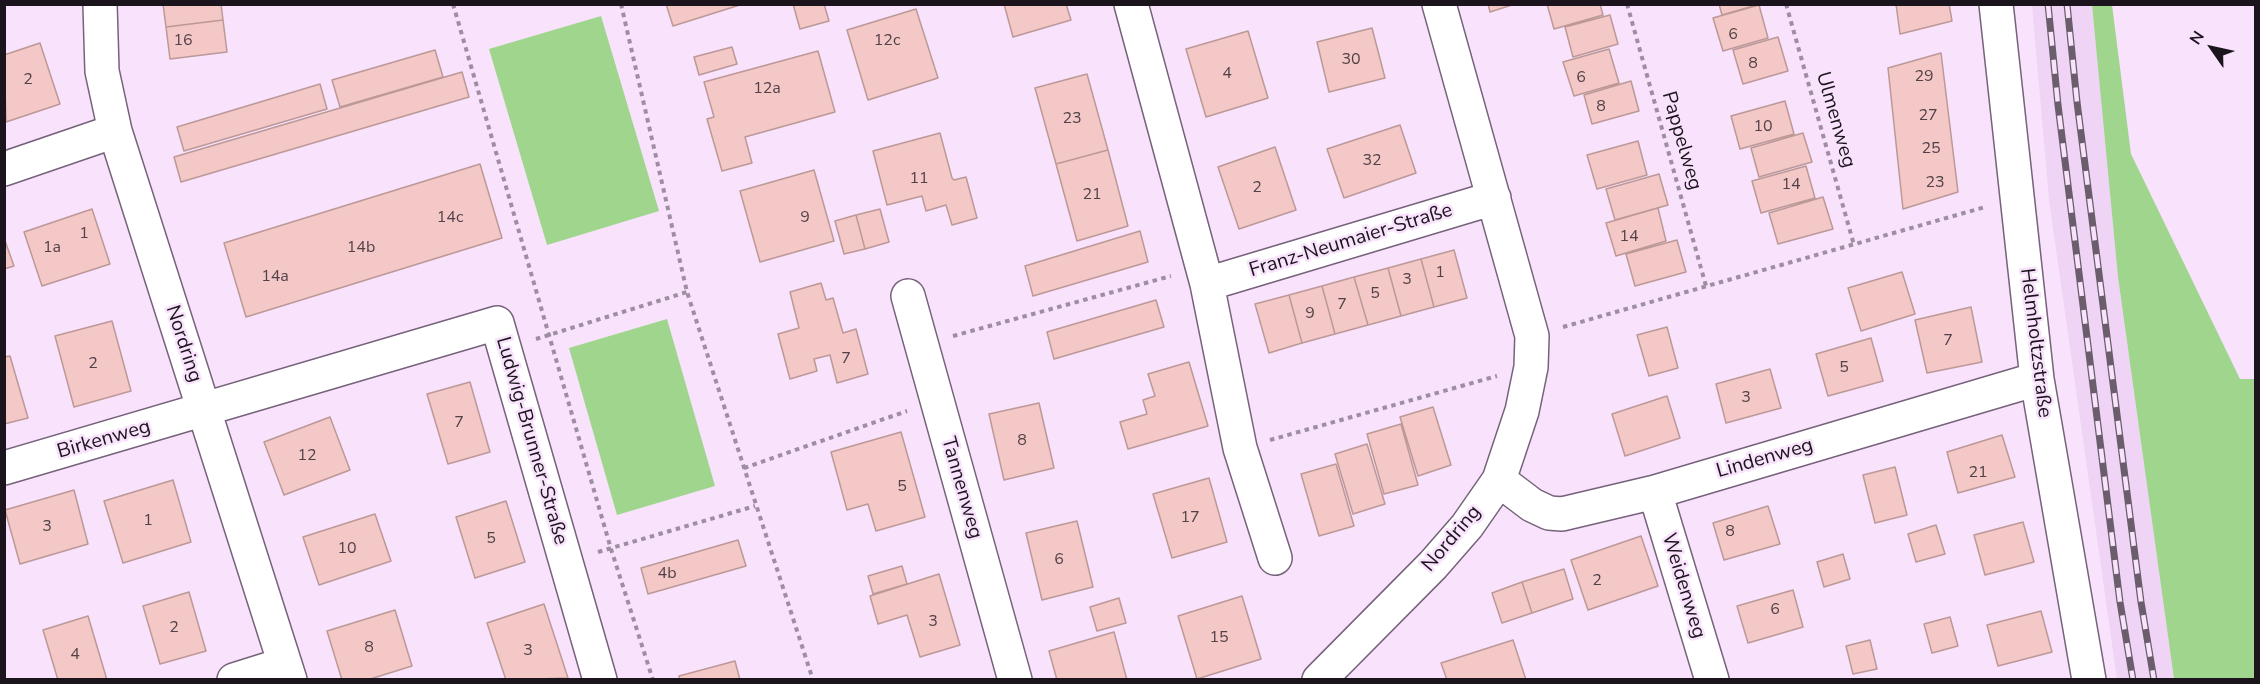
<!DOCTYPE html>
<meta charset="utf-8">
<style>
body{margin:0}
#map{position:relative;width:2260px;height:684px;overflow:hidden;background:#f8e2fc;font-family:"Nunito Sans",sans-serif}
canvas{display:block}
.frame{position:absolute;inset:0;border:6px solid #1c141d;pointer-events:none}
.north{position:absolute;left:2182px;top:18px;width:60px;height:60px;-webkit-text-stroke:4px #f8e2fc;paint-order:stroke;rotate:304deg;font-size:16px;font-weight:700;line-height:24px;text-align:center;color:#1c141d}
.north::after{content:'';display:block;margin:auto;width:21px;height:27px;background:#1c141d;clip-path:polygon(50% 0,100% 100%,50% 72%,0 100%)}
</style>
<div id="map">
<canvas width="2260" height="684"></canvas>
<div class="frame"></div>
<div class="north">N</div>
</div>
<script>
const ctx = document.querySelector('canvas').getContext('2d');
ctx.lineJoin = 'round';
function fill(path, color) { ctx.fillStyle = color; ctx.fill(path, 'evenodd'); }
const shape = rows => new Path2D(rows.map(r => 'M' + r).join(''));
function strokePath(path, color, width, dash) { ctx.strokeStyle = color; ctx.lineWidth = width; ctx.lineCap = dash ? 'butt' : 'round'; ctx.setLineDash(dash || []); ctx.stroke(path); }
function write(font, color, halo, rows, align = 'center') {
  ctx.font = font + ' "Nunito Sans",sans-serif'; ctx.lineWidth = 5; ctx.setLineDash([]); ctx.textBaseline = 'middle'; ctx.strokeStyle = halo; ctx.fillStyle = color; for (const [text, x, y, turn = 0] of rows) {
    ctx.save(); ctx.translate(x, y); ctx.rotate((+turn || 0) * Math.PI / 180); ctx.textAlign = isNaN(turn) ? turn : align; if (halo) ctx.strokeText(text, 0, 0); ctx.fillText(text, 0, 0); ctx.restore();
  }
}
const built = shape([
 [2032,5,2092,5,2118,277,2174,679,2117,679,2049,200]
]);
const green = shape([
 [2092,5,2112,5,2131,154,2240,379,2255,379,2255,679,2174,679,2118,277],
 [601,16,659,211,547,245,489,49],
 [667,319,715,486,617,515,569,348]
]);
const building = shape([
 [163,4,221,4,223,20,166,27,163,4],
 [666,4,743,4,673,26,666,4],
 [793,4,824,4,829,21,800,29,793,4],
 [1004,4,1066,4,1071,20,1013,37,1004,4],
 [1488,4,1515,4,1490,12,1488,4],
 [1547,4,1600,4,1603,15,1554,29,1547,4],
 [1719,4,1760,4,1722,15,1719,4],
 [1896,4,1949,4,1952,21,1900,34,1896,4],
 [1759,5,1768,38,1723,51,1713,18,1759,5],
 [916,9,938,78,868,100,847,30,916,9],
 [1610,15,1618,44,1573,57,1565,27,1610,15],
 [223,20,227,52,170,59,166,27,223,20],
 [1372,28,1385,78,1329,92,1317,42,1372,28],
 [1248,31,1268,98,1206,117,1186,49,1248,31],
 [1778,37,1788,71,1743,84,1733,50,1778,37],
 [40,43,60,104,6,122,4,55,40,43],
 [732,47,737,64,699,75,694,57,732,47],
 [1609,49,1619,83,1574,96,1563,62,1609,49],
 [435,50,443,77,340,107,332,80,435,50],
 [818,51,835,112,745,137,752,163,722,171,707,119,714,117,704,82,818,51],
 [1941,53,1958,192,1903,209,1888,68,1941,53],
 [462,72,469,97,181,182,174,157,462,72],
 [1087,74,1108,150,1056,164,1035,88,1087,74],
 [1631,81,1639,111,1592,124,1584,95,1631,81],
 [320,84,327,109,184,151,177,127,320,84],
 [1785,101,1794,134,1740,149,1731,116,1785,101],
 [1400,125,1416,173,1344,198,1327,149,1400,125],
 [940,133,952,178,954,180,966,177,977,218,952,225,946,205,926,211,922,196,887,205,873,151,940,133],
 [1803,133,1812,162,1759,177,1751,148,1803,133],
 [1638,141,1647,175,1597,189,1587,155,1638,141],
 [1275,147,1296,210,1239,229,1218,167,1275,147],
 [1108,150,1128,226,1077,241,1056,164,1108,150],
 [480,164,502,238,246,317,224,243,480,164],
 [1806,166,1815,198,1761,213,1752,181,1806,166],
 [814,170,834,241,760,262,740,191,814,170],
 [1659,174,1668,205,1615,220,1606,189,1659,174],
 [1823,197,1833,229,1778,244,1769,213,1823,197],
 [1658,208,1666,241,1616,256,1606,223,1658,208],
 [92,209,110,264,42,286,24,232,92,209],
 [880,209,889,242,865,249,856,215,880,209],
 [856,215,865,249,844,254,835,221,856,215],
 [1140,231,1148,262,1033,296,1025,266,1140,231],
 [4,238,14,266,4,269,4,238],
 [1677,240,1686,272,1635,286,1626,254,1677,240],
 [1454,250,1467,298,1434,307,1421,259,1454,250],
 [1421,259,1434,307,1401,316,1388,268,1421,259],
 [1388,268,1401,316,1368,325,1354,277,1388,268],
 [1902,272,1915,314,1861,331,1848,288,1902,272],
 [1354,277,1368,325,1335,334,1322,286,1354,277],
 [821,283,826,300,833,298,843,333,856,329,868,374,837,383,830,355,814,359,817,371,790,379,778,334,799,328,790,292,821,283],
 [1322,286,1335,334,1302,343,1289,295,1322,286],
 [1289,295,1302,343,1269,353,1255,304,1289,295],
 [1156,300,1164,327,1054,359,1047,332,1156,300],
 [1971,307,1982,362,1927,373,1915,320,1971,307],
 [112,321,131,391,74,407,55,336,112,321],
 [1667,327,1678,368,1649,376,1637,335,1667,327],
 [1871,338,1883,381,1828,396,1816,354,1871,338],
 [10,356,28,418,4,424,4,357,10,356],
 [1189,362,1208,426,1128,449,1120,422,1147,414,1143,400,1155,396,1148,374,1189,362],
 [1770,369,1781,408,1726,423,1716,384,1770,369],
 [470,382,490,452,448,464,427,394,470,382],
 [1667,396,1680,438,1625,456,1612,414,1667,396],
 [1039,403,1054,468,1004,480,989,414,1039,403],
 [1433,407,1451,465,1418,476,1400,417,1433,407],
 [330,417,350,470,284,495,264,442,330,417],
 [1401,424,1418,485,1384,494,1367,434,1401,424],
 [901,432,925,517,876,531,868,504,847,510,831,452,901,432],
 [2002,435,2015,477,1958,493,1947,452,2002,435],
 [1367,444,1385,504,1353,514,1335,454,1367,444],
 [1336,464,1354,526,1319,536,1301,474,1336,464],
 [1895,467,1907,515,1875,523,1863,475,1895,467],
 [1209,478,1227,542,1172,558,1153,494,1209,478],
 [173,480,191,542,123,563,104,501,173,480],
 [74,490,88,544,20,564,5,510,74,490],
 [506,501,525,562,475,578,456,517,506,501],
 [1768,506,1780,544,1724,560,1713,523,1768,506],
 [375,514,391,561,319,585,303,537,375,514],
 [1077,521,1093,587,1042,600,1026,533,1077,521],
 [2023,522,2034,562,1985,575,1974,535,2023,522],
 [1936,525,1945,554,1916,562,1908,534,1936,525],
 [1641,536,1658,586,1588,610,1571,560,1641,536],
 [738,540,746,566,648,594,641,568,738,540],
 [1843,554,1850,579,1824,587,1817,562,1843,554],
 [902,566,907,584,873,594,868,576,902,566],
 [1564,569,1573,599,1532,613,1522,582,1564,569],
 [939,574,960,645,920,657,907,615,878,624,870,596,939,574],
 [1522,582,1532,613,1502,623,1492,593,1522,582],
 [1793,590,1803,627,1748,643,1737,606,1793,590],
 [189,592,206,651,160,664,143,606,189,592],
 [1242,596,1261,659,1197,679,1178,616,1242,596],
 [1119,598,1126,623,1097,631,1090,607,1119,598],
 [544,604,568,678,506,680,487,623,544,604],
 [395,610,412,666,367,680,342,680,327,631,395,610],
 [2041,611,2052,652,1998,666,1987,625,2041,611],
 [88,616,107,680,58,680,43,630,88,616],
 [1950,617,1958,646,1932,653,1924,624,1950,617],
 [1114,632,1127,680,1057,680,1049,651,1114,632],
 [1513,640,1526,680,1447,680,1441,663,1513,640],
 [1870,640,1877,669,1853,674,1846,646,1870,640],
 [735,661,740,680,680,680,679,676,735,661]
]);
const path = shape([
 [453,4,611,549,653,680],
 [621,4,687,292,813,680],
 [1627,4,1706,286],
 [1786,4,1854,245],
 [1563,327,1985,207],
 [953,336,1171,276],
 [536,339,687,292],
 [1270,440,1497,376],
 [744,468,907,411],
 [598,552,755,506]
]);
const street = shape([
 [100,4,102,71,115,131,290,680],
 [1131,4,1207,284,1240,448,1275,558],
 [1996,4,2037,379,2089,680],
 [4,169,115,131],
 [1207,284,1494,198],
 [908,296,1015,680],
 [4,468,497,323,600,680],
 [1499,480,1532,505,1549,513,1562,514,1655,492,2037,379],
 [1655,492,1712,680],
 [234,680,285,664],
 [1319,680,1433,565,1467,526,1499,480,1522,411,1531,367,1532,336,1439,4]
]);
const rail = shape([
 [2048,4,2058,105,2120,602,2133,680],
 [2067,4,2077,102,2141,602,2154,680]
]);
const numberNames = [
 ["6",1733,35],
 ["16",183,41],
 ["12c",887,41],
 ["30",1351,60],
 ["8",1753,64],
 ["4",1227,74],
 ["29",1924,77],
 ["6",1581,78],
 ["2",28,80],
 ["12a",767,89],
 ["8",1601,107],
 ["27",1928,116],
 ["23",1072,119],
 ["10",1763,127],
 ["25",1931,149],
 ["32",1372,161],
 ["11",919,179],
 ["23",1935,183],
 ["14",1791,185],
 ["2",1257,188],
 ["21",1092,195],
 ["14c",450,218],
 ["9",805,218],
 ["1",84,234],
 ["14",1629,237],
 ["1a",52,248],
 ["14b",361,248],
 ["1",1440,273],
 ["14a",275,277],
 ["3",1407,280],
 ["5",1375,294],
 ["7",1342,305],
 ["9",1310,314],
 ["7",1948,341],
 ["7",846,359],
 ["2",93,364],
 ["5",1844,368],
 ["3",1746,398],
 ["7",459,423],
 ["8",1022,441],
 ["12",307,456],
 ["21",1978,473],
 ["5",902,487],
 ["17",1190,518],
 ["1",148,521],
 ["3",47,527],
 ["8",1730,532],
 ["5",491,539],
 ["10",347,549],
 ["6",1059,560],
 ["4b",667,574],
 ["2",1597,581],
 ["6",1775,610],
 ["3",933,622],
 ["2",174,628],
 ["15",1219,638],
 ["8",369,648],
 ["3",528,651],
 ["4",75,655]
];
const streetNames = [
 ["Ulmenweg",1835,120,74],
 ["Pappelweg",1681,141,74],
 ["Franz-Neumaier-Straße",1351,241,-17],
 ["Helmholtzstraße",2035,343,83],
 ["Nordring",183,344,72],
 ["Birkenweg",104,440,-16],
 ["Ludwig-Brunner-Straße",531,441,74],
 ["Lindenweg",1765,459,-16],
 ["Tannenweg",961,488,74],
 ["Nordring",1452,539,-50],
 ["Weidenweg",1683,586,73]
];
fill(built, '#f0d4f5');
fill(green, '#9fd58d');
fill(building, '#f3c8c7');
strokePath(building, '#bc9897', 1.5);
strokePath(street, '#76627a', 36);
strokePath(path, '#9e8ea1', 4, [4.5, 4.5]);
strokePath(street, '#fff', 33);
strokePath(rail, '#6a5d6c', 7);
strokePath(rail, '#f8e2fc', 4.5, [14]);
write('16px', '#524148', null, numberNames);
write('20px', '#1c141d', '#f8e2fc', streetNames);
</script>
